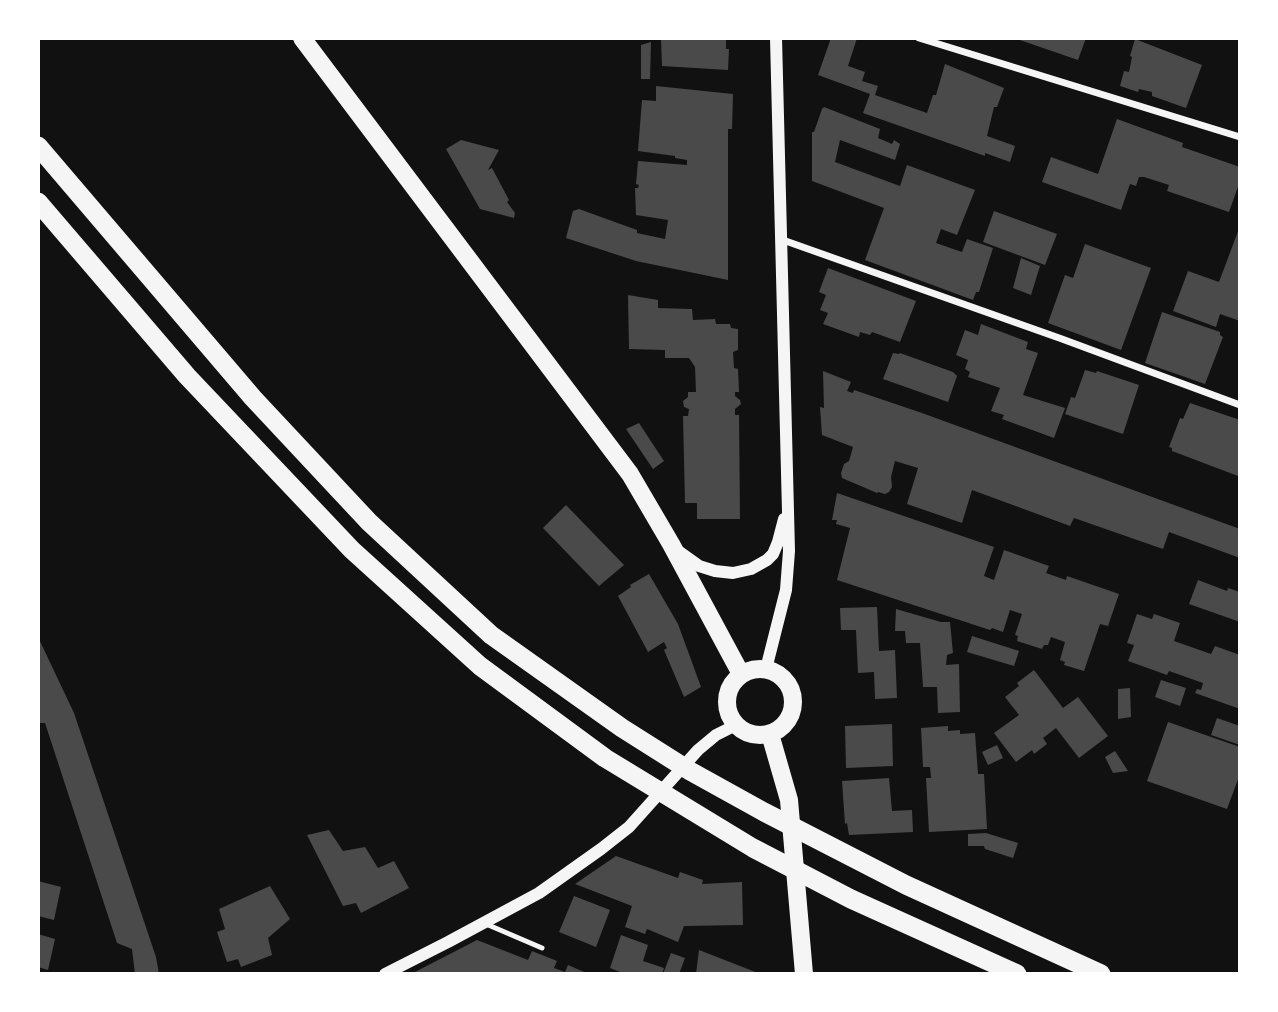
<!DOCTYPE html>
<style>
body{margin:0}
#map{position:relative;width:1278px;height:1012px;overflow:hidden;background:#111;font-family:"Space Grotesk",sans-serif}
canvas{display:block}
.frame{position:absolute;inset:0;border:40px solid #fff;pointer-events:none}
</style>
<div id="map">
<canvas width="1278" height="1012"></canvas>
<div class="frame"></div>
</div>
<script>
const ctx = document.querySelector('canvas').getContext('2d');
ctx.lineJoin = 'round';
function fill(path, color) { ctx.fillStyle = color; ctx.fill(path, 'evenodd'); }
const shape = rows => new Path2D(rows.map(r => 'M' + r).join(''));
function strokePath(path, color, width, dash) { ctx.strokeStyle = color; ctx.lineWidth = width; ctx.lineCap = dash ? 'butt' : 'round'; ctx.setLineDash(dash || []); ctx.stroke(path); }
const building = shape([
 [661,38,726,38,726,49,729,49,728,70,662,66],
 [831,38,857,38,848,66,865,72,862,81,878,86,875,95,927,113,933,95,936,95,945,64,1004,88,997,107,994,107,987,136,1015,146,1010,162,985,153,985,156,863,113,870,94,818,75],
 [1014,38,1086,38,1078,60],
 [1135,39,1202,65,1186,108,1152,96,1152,92,1139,89,1138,92,1120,86,1124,71,1129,72,1132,57,1130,56],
 [651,42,650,79,641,79,641,45],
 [656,86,733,94,732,129,728,129,728,280,636,261,566,238,573,211,579,209,637,230,637,233,665,239,668,220,636,215,635,188,638,188,639,185,636,184,638,161,687,165,687,160,675,158,675,156,638,151,642,100,656,101],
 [824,107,880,129,878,138,892,144,894,140,900,144,895,160,840,140,835,162,900,186,907,165,975,190,957,235,941,229,936,243,962,252,967,239,993,248,979,292,976,292,973,300,865,260,884,208,812,181,812,132,814,132,822,109],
 [1117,119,1183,143,1182,147,1240,167,1240,181,1229,212,1167,191,1169,185,1144,177,1139,177,1136,186,1130,184,1121,210,1042,182,1051,157,1098,174],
 [461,140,499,150,488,170,492,168,509,200,507,202,515,213,514,218,480,209,446,149],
 [994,211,1057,234,1045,265,983,242],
 [1240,226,1240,321,1220,314,1216,327,1173,311,1188,271,1219,282],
 [1085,244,1151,268,1121,350,1048,323,1065,275,1073,278],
 [1021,258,1040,266,1031,295,1013,288],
 [828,268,916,301,900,342,872,332,870,335,860,332,859,337,823,324,828,313,820,310,826,295,819,292],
 [628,295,658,300,658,308,692,309,693,320,715,319,716,324,730,324,731,328,738,329,738,350,733,352,734,368,738,369,739,392,735,392,735,396,740,400,741,404,735,409,735,415,739,415,740,519,697,519,697,503,685,503,683,416,688,416,689,409,684,407,683,401,688,397,688,392,696,392,695,367,689,358,665,358,665,350,629,349],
 [1162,312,1220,332,1220,335,1223,337,1205,384,1145,363],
 [981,324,1028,342,1026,349,1038,353,1023,395,1065,408,1054,438,1002,419,1004,415,991,411,1000,388,968,377,970,372,965,369,968,360,956,355,965,330,978,335],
 [893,353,899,354,900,353,953,372,957,376,948,402,883,379],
 [1085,370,1096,373,1097,371,1139,385,1123,434,1065,414,1071,397,1075,398],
 [823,371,851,382,847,391,853,393,854,390,922,413,1240,529,1240,558,1169,532,1163,549,1074,518,1070,526,972,490,962,523,907,504,918,468,895,461,891,477,892,487,889,492,885,494,878,492,877,493,842,478,841,473,844,464,849,461,853,447,822,435,820,407,824,408],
 [1190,403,1240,420,1238,476,1172,451,1172,448,1169,447,1180,418,1183,419],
 [639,423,664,461,653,469,626,429],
 [837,493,994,547,984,576,994,580,1004,550,1049,566,1046,573,1066,580,1067,576,1119,594,1108,626,1100,624,1084,671,1064,665,1065,662,1060,660,1065,642,1051,637,1048,645,1044,645,1042,649,1017,641,1018,636,1015,635,1022,614,1010,610,1003,632,992,628,990,630,837,580,850,528,836,524,837,520,832,520],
 [566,505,624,565,599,586,543,528],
 [649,574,678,624,701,687,684,697,664,650,667,648,664,642,648,652,618,596,631,587,630,585],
 [1198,580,1227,591,1228,588,1240,592,1240,622,1189,604],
 [877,607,879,651,895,650,897,698,875,699,874,672,858,673,856,630,841,630,840,608],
 [896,609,941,622,950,622,953,653,947,655,946,665,959,664,960,712,938,713,937,687,923,687,920,643,906,643,905,631,895,631],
 [1137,614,1152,619,1154,614,1180,623,1174,641,1211,654,1215,646,1240,655,1240,709,1195,693,1197,689,1201,690,1203,683,1169,671,1167,675,1128,661,1134,645,1127,643],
 [972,636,1019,651,1014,666,967,652],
 [38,637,74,713,156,957,159,974,135,974,132,949,117,943,45,723,38,723],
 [1034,670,1063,708,1078,697,1108,736,1079,758,1056,728,1043,738,1047,744,1034,754,1032,750,1016,762,994,733,1019,715,1005,697,1019,686,1017,683],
 [1161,680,1186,688,1180,706,1155,697],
 [1130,688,1131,717,1118,719,1118,689],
 [1217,718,1240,726,1240,745,1211,735],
 [1168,722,1240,747,1240,774,1227,809,1147,781],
 [892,724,893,766,846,768,845,726],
 [948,726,948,731,960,730,960,734,975,733,978,774,984,774,987,829,929,832,926,778,931,778,930,767,923,767,921,728],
 [997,745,1003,758,988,765,982,752],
 [1115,751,1128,771,1113,773,1105,757],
 [889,778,892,811,912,810,913,832,849,835,847,823,845,824,842,781],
 [329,830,343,851,365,847,378,868,394,861,409,888,361,913,356,903,343,906,307,835],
 [986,833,1018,843,1013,858,985,849,984,846,968,846,968,834],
 [616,856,678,878,680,872,703,880,702,884,742,882,743,925,684,926,678,942,647,929,645,934,625,927,632,906,575,884],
 [38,881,61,887,54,920,38,916],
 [270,886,290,919,268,938,272,955,241,967,238,959,227,962,217,932,225,929,219,909],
 [574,896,610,910,596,947,559,932],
 [38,934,55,939,48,970,38,967],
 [621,935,648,945,643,961,664,968,662,974,625,974,610,968],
 [477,940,528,960,532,951,557,961,554,968,565,972,568,965,589,974,411,974],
 [699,950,758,973,758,974,696,974],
 [671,953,685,958,679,974,663,974]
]);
const service = shape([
 [486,924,542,948]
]);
const minor = shape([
 [919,38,1240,137],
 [780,239,1062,339,1240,405]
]);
const tertiary = shape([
 [678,551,699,566,715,571,733,573,751,569,767,560,773,554,778,542,784,519],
 [766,669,786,590,789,551,776,38],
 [385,974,448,942,539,893,601,849,629,827,698,750,716,735,736,725]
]);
const primary = shape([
 [302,38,630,474,671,544,741,674],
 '727 702a33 33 0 1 1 66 0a33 33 0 1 1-66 0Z',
 [770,734,789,800,804,974]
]);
const trunk = shape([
 [38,146,253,398,369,522,491,635,622,728,690,771,764,812,906,885,1101,974],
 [38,202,187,376,352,550,480,666,605,758,753,848,851,899,1017,974]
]);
fill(building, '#4a4a4a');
strokePath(service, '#f5f5f5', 5);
strokePath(minor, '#f5f5f5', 7);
strokePath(tertiary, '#f5f5f5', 12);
strokePath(primary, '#f5f5f5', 18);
strokePath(trunk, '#f5f5f5', 19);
</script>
